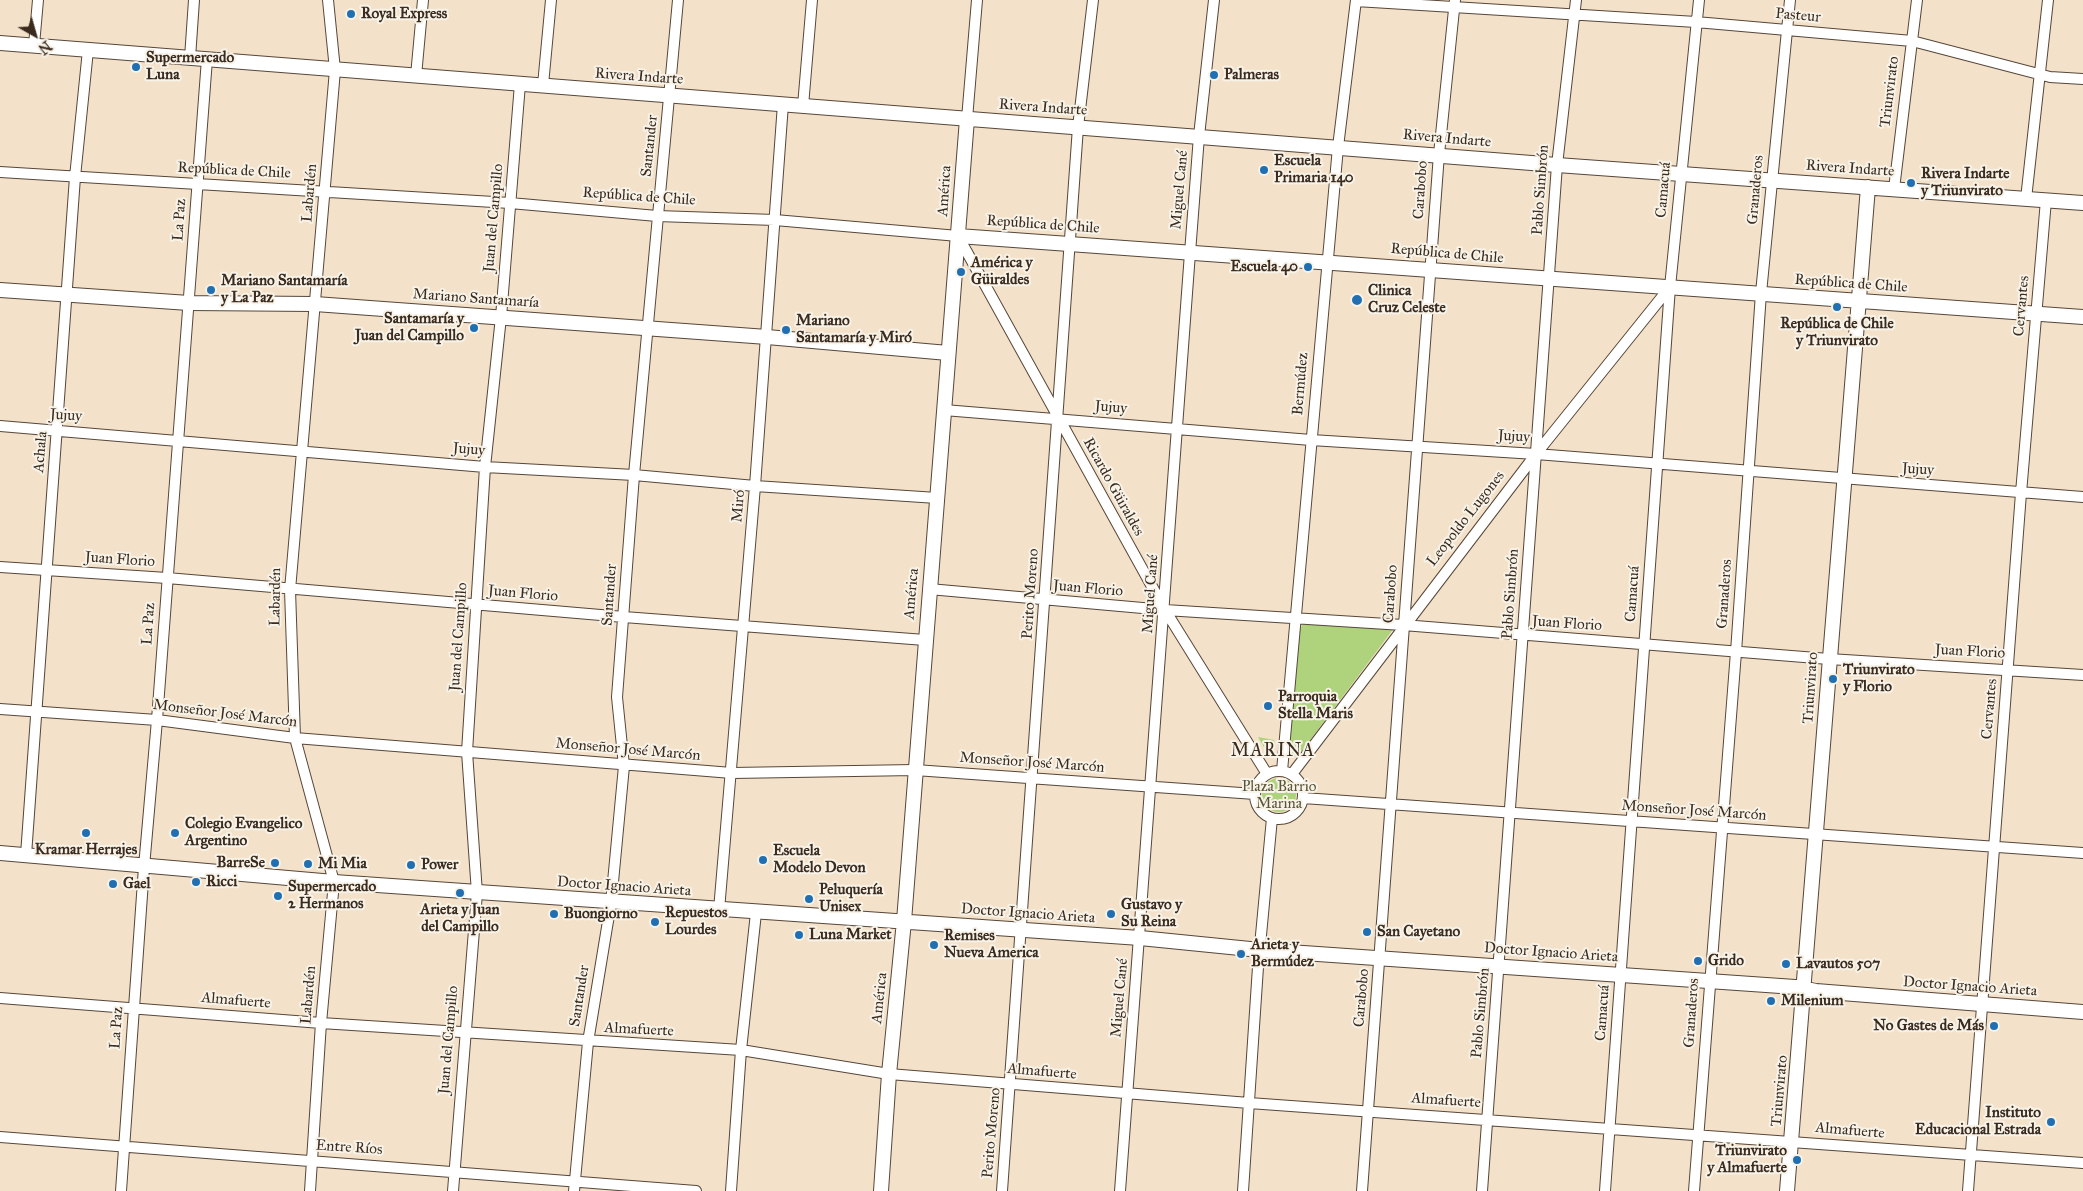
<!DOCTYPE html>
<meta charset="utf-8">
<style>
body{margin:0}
#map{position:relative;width:2083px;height:1191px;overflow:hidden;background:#f3e2c9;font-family:"IM FELL Great Primer",serif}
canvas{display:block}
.north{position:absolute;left:10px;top:10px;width:50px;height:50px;-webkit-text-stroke:4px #f7f3e8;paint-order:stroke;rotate:142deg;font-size:14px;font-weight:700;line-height:20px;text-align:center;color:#3b2a1e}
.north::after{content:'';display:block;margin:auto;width:18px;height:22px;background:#3b2a1e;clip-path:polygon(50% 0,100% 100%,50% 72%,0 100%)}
</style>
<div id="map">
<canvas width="2083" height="1191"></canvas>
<div class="north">N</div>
</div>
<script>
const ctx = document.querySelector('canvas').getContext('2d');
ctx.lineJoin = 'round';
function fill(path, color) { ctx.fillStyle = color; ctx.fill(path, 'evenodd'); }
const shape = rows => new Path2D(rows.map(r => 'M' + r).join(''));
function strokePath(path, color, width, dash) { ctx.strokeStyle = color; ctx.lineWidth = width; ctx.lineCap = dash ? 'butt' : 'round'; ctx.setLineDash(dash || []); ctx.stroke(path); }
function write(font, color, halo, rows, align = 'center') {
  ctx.font = font + ' "IM FELL Great Primer",serif'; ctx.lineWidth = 4; ctx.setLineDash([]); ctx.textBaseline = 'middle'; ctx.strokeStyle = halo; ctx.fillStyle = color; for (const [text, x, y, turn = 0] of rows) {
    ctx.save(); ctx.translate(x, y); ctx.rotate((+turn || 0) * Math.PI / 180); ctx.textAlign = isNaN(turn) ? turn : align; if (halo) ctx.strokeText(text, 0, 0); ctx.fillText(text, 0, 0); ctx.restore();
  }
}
const green = shape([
 [1307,624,1394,628,1299,755,1292,757,1288,748,1300,630,1302,625],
 [1258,737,1274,740,1275,744,1268,754],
 '1262 795a17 17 0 1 1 34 0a17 17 0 1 1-34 0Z'
]);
const street = shape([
 [1356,1,1696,22,1912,41,2050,77,2083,79],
 [34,45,38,0],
 [190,58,194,0],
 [416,76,423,0],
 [543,85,551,0],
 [803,106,812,0],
 [967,119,977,0],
 [0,172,510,203,657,216,775,220,958,236,1165,610,1267,774],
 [1894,189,1917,0],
 [2026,199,2048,0],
 [944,410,1311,440,1536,454,2083,497],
 [0,426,485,467,634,475,755,486,937,498],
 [0,567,167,578,624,617,925,640],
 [929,589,1165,610,1403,625,1829,659,2083,675],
 [0,709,157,720,295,738,732,773,915,770,1255,794],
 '1255 795a24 24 0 1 1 48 0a24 24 0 1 1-48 0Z',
 [1282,771,1338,147,1356,0],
 [1292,774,1536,454,1670,287],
 [1303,798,2083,853],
 [26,855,75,177,88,50],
 [719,910,755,486,783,104],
 [0,998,321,1023,741,1050,889,1074,1249,1103,2083,1163],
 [0,1137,696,1191],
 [121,1191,144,867,157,720,207,59],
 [310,1191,321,1023,334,882,295,738,290,590,335,70,328,0],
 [453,1191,477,893,467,752,485,467,501,317,520,84],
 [574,1191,588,1042,611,903,624,766,617,697,634,475,678,0],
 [731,1191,741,1050,756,913],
 [1002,1191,1078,127,1093,0],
 [1120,1191,1190,253,1199,136,1214,0],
 [1243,1191,1258,967,1272,818],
 [1362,1191,1439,154,1455,0],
 [1482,1191,1557,165,1576,0],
 [1605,1191,1670,287,1699,0],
 [1694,1191,1736,652,1761,293,1790,0],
 [1968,1191,2021,493,2046,200]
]);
const secondary = shape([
 [0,43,1557,165,2083,203],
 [958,236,2083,317],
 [0,290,189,303,315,304,767,337,948,353],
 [0,853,334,882,1140,938,1260,950,1795,987,1816,991,2083,1012],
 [881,1191,889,1074,904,921,967,119],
 [1787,1191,1868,187]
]);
const markers = [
 [351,14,5,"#1f6fb2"],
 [136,67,5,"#1f6fb2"],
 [1214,75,5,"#1f6fb2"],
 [1264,170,5,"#1f6fb2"],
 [1911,183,5,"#1f6fb2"],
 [1308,267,5,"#1f6fb2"],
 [961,272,5,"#1f6fb2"],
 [211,290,5,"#1f6fb2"],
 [1357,300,6,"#1f6fb2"],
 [1837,307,5,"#1f6fb2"],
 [474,328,5,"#1f6fb2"],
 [786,330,5,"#1f6fb2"],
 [1833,679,5,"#1f6fb2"],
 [1268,706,5,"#1f6fb2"],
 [86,833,5,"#1f6fb2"],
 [175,833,5,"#1f6fb2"],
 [763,860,5,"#1f6fb2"],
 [275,863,5,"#1f6fb2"],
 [308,864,5,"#1f6fb2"],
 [411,865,5,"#1f6fb2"],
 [196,882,5,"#1f6fb2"],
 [113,884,5,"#1f6fb2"],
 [460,893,5,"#1f6fb2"],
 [278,896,5,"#1f6fb2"],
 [809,899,5,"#1f6fb2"],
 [554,914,5,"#1f6fb2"],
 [1111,914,5,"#1f6fb2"],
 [655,922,5,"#1f6fb2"],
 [1367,932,5,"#1f6fb2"],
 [799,935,5,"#1f6fb2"],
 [934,945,5,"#1f6fb2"],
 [1241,954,5,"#1f6fb2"],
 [1698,961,5,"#1f6fb2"],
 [1786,964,5,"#1f6fb2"],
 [1771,1001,5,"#1f6fb2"],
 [1994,1026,5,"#1f6fb2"],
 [2051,1122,5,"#1f6fb2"],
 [1797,1160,5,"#1f6fb2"]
];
const poiNames = [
 ["Royal Express",361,14],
 ["Supermercado",146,58],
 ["Luna",146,75],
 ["Palmeras",1224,75],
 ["Escuela",1274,161],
 ["Primaria 140",1274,178],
 ["Rivera Indarte",1921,174],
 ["y Triunvirato",1921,191],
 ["América y",971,263],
 ["Güiraldes",971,280],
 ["Escuela 40",1298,267,"right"],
 ["Mariano Santamaría",221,281],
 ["y La Paz",221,298],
 ["Clinica",1368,291],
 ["Cruz Celeste",1368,308],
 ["Santamaría y",464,319,"right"],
 ["Juan del Campillo",464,336,"right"],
 ["Mariano",796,321],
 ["Santamaría y Miró",796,338],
 ["República de Chile",1837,324,"center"],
 ["y Triunvirato",1837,341,"center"],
 ["Triunvirato",1843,670],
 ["y Florio",1843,687],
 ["Parroquia",1278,697],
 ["Stella Maris",1278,714],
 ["Colegio Evangelico",185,824],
 ["Argentino",185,841],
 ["Kramar Herrajes",86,850,"center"],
 ["Escuela",773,851],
 ["Modelo Devon",773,868],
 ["BarreSe",265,863,"right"],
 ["Mi Mia",318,864],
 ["Power",421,865],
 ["Ricci",206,882],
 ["Gael",123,884],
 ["Supermercado",288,887],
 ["2 Hermanos",288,904],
 ["Peluquería",819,890],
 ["Unisex",819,907],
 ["Gustavo y",1121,905],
 ["Su Reina",1121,922],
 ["Arieta y Juan",460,910,"center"],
 ["del Campillo",460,927,"center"],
 ["Repuestos",665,913],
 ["Lourdes",665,930],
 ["Buongiorno",564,914],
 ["San Cayetano",1377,932],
 ["Luna Market",809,935],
 ["Remises",944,936],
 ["Nueva America",944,953],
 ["Arieta y",1251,945],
 ["Bermúdez",1251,962],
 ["Grido",1708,961],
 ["Lavautos 507",1796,964],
 ["Milenium",1781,1001],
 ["No Gastes de Más",1984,1026,"right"],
 ["Instituto",2041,1113,"right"],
 ["Educacional Estrada",2041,1130,"right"],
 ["Triunvirato",1787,1151,"right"],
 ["y Almafuerte",1787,1168,"right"]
];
const streetNames = [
 ["Pasteur",1798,16,5],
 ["Rivera Indarte",639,77,4],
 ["Triunvirato",1890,92,-83],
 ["Rivera Indarte",1043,108,4],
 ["Rivera Indarte",1447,139,5],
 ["Santander",650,146,-84],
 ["Rivera Indarte",1850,169,4],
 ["República de Chile",234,171,3],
 ["Miguel Cané",1180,190,-85],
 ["Carabobo",1421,190,-86],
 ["Pablo Simbrón",1541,190,-86],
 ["Camacuá",1664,190,-85],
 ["Granaderos",1756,190,-85],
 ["América",945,191,-86],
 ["Labardén",310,193,-85],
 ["República de Chile",639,197,4],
 ["Juan del Campillo",494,218,-85],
 ["La Paz",180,220,-86],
 ["República de Chile",1043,225,4],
 ["República de Chile",1447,254,5],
 ["República de Chile",1851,284,4],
 ["Mariano Santamaría",476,299,4],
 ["Cervantes",2022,306,-85],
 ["Bermúdez",1301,384,-85],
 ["Jujuy",1111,408,5],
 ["Jujuy",66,416,4],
 ["Jujuy",1514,437,4],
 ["Jujuy",469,450,5],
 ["Achala",41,452,-85],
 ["Jujuy",1918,470,4],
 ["Ricardo Güiraldes",1113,487,61],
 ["Miró",739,506,-85],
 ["Leopoldo Lugones",1466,519,-52],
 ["Juan Florio",120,560,4],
 ["Juan Florio",1088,589,5],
 ["Juan Florio",523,594,5],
 ["América",912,594,-85],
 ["Perito Moreno",1031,594,-86],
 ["Miguel Cané",1151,594,-86],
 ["Carabobo",1391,594,-86],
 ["Pablo Simbrón",1511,594,-86],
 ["Camacuá",1633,594,-86],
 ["Granaderos",1725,594,-86],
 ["Santander",610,595,-86],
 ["Labardén",276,597,-89],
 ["La Paz",149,624,-86],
 ["Juan Florio",1567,624,4],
 ["Juan del Campillo",459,637,-86],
 ["Juan Florio",1970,652,3],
 ["Triunvirato",1811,688,-86],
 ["Cervantes",1990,709,-85],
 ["Monseñor José Marcón",225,714,7],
 ["Monseñor José Marcón",628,750,5],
 ["Monseñor José Marcón",1032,763,4],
 ["Monseñor José Marcón",1694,811,4],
 ["Doctor Ignacio Arieta",624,887,4],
 ["Doctor Ignacio Arieta",1028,914,4],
 ["Doctor Ignacio Arieta",1551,953,4],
 ["Doctor Ignacio Arieta",1970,987,4],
 ["Labardén",309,995,-85],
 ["Santander",580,996,-81],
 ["América",880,998,-84],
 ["Miguel Cané",1120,998,-85],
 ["Carabobo",1362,998,-85],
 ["Almafuerte",236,1001,5],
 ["Pablo Simbrón",1481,1013,-85],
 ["Camacuá",1603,1013,-86],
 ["Granaderos",1692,1013,-86],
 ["La Paz",117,1028,-86],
 ["Almafuerte",639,1030,3],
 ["Juan del Campillo",449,1040,-85],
 ["Almafuerte",1042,1072,5],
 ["Triunvirato",1780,1091,-85],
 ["Almafuerte",1446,1101,4],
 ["Almafuerte",1850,1131,5],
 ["Perito Moreno",992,1133,-85],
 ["Entre Ríos",349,1148,4]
];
const parkNames = [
 ["Plaza Barrio",1279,787],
 ["Marina",1279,804]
];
const quarterNames = [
 ["MARINA",1273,752]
];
fill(green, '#aed37c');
strokePath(street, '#574638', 12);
strokePath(secondary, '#574638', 16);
strokePath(street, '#fff', 10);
strokePath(secondary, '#fff', 14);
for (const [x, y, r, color] of markers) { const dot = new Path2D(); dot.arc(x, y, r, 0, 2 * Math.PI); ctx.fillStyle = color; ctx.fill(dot); strokePath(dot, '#f7f3e8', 2); }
write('bold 15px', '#3b2a1e', '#f7f3e8', poiNames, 'left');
write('15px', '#3b2a1e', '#f7f3e8', streetNames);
write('15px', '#585436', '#f7f3e8', parkNames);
ctx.letterSpacing = '1px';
write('18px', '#3b2a1e', '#f7f3e8', quarterNames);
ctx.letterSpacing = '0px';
</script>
